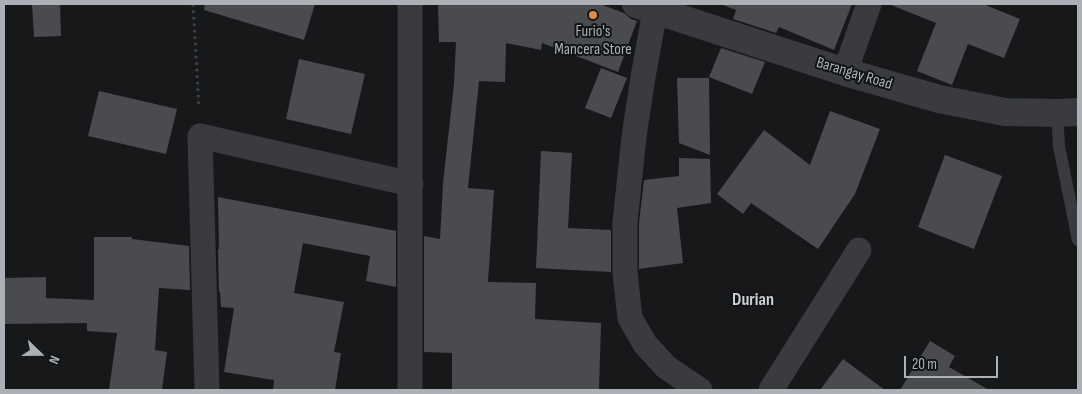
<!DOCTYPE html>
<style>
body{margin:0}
#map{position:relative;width:1082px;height:394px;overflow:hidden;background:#171819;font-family:"Sofia Sans Condensed",sans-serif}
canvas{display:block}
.frame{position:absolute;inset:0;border:5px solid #abb1b7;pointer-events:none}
.north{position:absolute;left:15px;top:329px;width:50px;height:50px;-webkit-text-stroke:4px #121314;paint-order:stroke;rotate:112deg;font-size:14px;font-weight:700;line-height:20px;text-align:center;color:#abb1b7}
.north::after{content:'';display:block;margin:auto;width:18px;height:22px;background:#abb1b7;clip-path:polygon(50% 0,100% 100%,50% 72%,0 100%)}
.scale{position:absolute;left:904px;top:356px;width:94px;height:22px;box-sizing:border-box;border:2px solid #abb1b7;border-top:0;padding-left:6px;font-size:15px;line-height:18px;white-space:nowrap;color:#abb1b7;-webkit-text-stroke:4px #121314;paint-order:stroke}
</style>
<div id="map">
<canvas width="1082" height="394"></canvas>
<div class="frame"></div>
<div class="north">N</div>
<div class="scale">20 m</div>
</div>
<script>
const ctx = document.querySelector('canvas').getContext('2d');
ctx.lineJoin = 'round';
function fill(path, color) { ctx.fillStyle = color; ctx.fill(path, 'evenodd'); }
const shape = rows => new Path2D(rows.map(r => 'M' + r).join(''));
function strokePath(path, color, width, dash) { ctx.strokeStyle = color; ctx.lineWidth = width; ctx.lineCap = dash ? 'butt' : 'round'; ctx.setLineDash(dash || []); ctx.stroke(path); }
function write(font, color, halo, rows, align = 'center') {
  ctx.font = font + ' "Sofia Sans Condensed",sans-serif'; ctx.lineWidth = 4; ctx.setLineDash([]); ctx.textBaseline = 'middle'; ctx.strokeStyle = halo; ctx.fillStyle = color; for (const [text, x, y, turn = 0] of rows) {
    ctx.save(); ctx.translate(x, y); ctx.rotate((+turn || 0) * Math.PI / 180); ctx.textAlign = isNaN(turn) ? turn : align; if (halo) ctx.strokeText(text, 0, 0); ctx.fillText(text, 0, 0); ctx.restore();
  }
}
const building = shape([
 [32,4,60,4,61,36,34,37],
 [205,4,315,4,304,40,204,10],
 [438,4,600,4,624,13,631,19,637,21,618,72,542,43,541,50,506,43,505,82,479,81,468,188,494,190,488,282,536,283,535,319,601,323,599,390,452,390,452,353,424,352,424,236,440,239,443,183,454,84,456,42,439,42],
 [723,4,852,4,834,50,779,27,776,33,733,19,736,10,723,5],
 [892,4,983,4,1020,19,1004,58,968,44,952,85,917,71,936,23,891,5],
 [721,48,765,62,752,94,709,77],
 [299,59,365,74,351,134,286,119],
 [601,68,627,78,611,118,585,108],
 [677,78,709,78,710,155,679,143],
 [99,91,177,109,166,154,88,136],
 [830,111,880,129,855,194,818,249,751,203,743,214,717,194,764,130,810,165],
 [541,151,572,153,568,228,611,230,611,272,536,268],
 [945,155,1002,176,974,249,918,227],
 [679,158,710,159,711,203,677,208,683,263,639,269,639,223,644,180,679,176],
 [218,197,396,231,396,287,366,281,370,256,303,243,294,293,344,302,334,352,341,353,335,390,273,390,274,380,224,372,234,308,221,307,220,292,219,292,218,249,219,249],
 [94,237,132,237,132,239,189,246,190,290,159,288,155,350,167,352,162,390,109,390,117,333,87,331,87,323,4,324,4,278,46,277,46,298,94,300],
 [930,341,955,356,949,367,989,390,900,390],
 [843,359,885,390,820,390]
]);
const path = shape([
 [193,4,199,108]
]);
const service = shape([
 [1057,113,1059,146,1078,240]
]);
const minor = shape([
 [655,11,643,77,634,137,625,222,625,273,630,318,645,344,666,367,700,390],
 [845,72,869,4],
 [207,390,200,136,411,184],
 [410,390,410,4],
 [771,390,859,250]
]);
const tertiary = shape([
 [636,4,845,72,939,99,1005,112,1057,113,1078,112]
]);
const markers = [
 [593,15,5,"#dc8e4d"]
];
const poiNames = [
 ["Furio's",593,32],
 ["Mancera Store",593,50]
];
const streetNames = [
 ["Barangay Road",854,74,17]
];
const neighbourhoodNames = [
 ["Durian",753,300]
];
fill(building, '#4a4b4e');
strokePath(path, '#3f4245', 3, [2.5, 4]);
strokePath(service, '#393b3e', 12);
strokePath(minor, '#393b3e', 25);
strokePath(tertiary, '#393b3e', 28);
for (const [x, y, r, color] of markers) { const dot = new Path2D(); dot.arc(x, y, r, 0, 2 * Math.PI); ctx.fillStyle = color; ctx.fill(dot); strokePath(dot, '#121314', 2); }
write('16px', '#abb1b7', '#121314', poiNames);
write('16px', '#abb1b7', '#121314', streetNames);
write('bold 18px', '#ccd0d4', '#121314', neighbourhoodNames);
</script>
